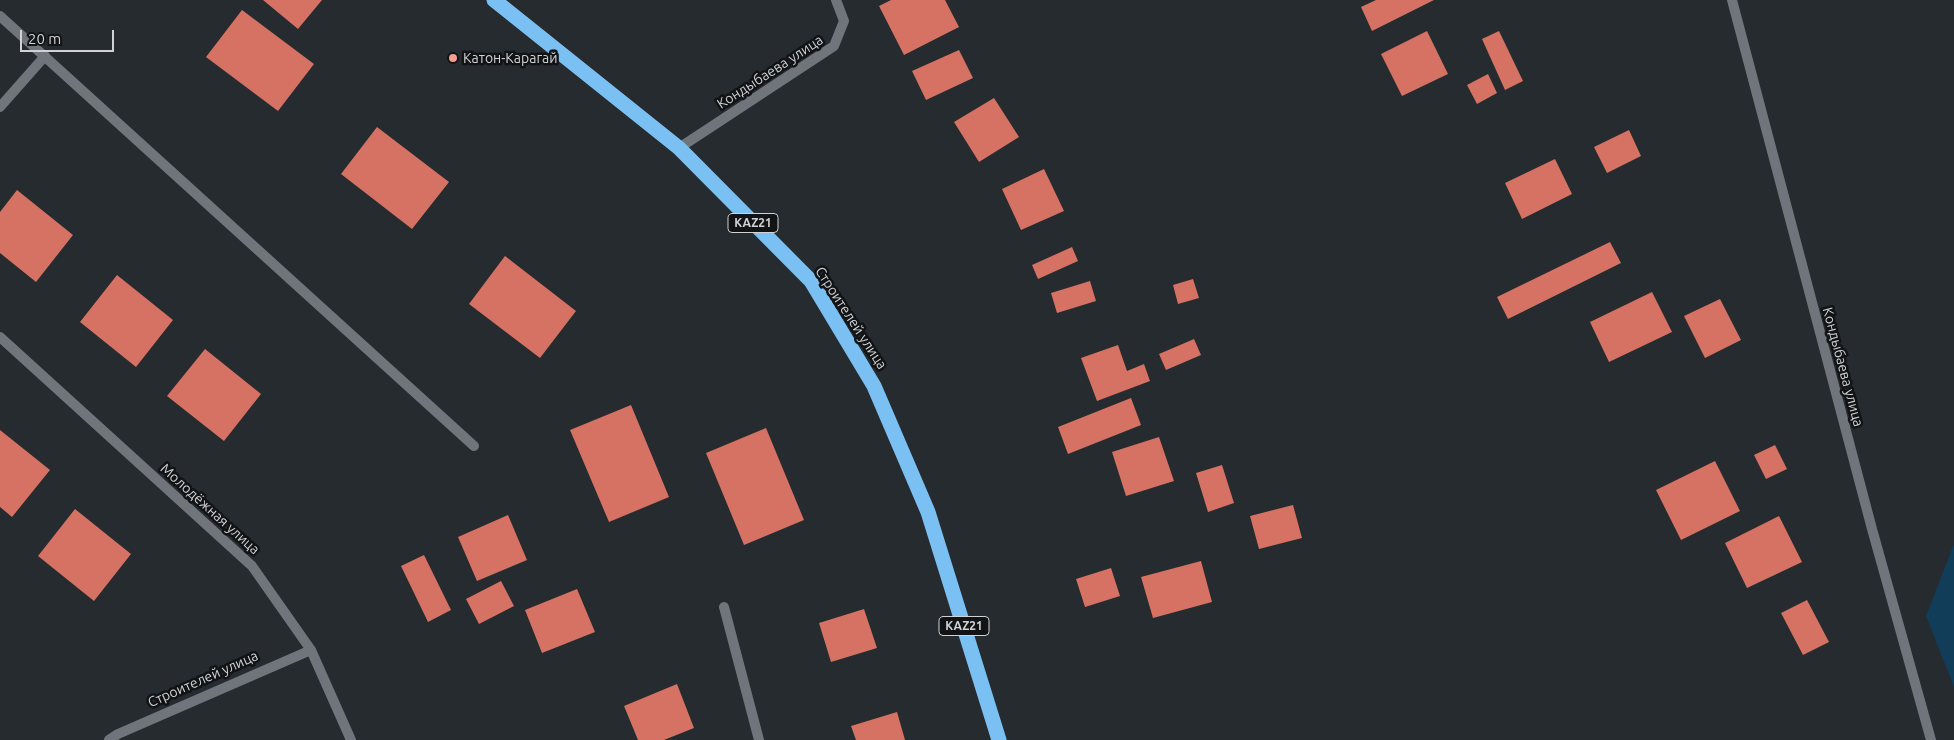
<!DOCTYPE html>
<meta charset="utf-8">
<style>
body{margin:0}
#map{position:relative;width:1954px;height:740px;overflow:hidden;background:#262b2f;font-family:Ubuntu,sans-serif}
canvas{display:block}
.scale{position:absolute;left:20px;top:30px;width:94px;height:22px;box-sizing:border-box;border:2px solid #d0d3d6;border-top:0;padding-left:6px;font-size:15px;line-height:18px;white-space:nowrap;color:#d0d3d6;-webkit-text-stroke:4px #111315;paint-order:stroke}
</style>
<div id="map">
<canvas width="1954" height="740"></canvas>
<div class="scale">20 m</div>
</div>
<script>
const ctx = document.querySelector('canvas').getContext('2d');
ctx.lineJoin = 'round';
function fill(path, color) { ctx.fillStyle = color; ctx.fill(path, 'evenodd'); }
const shape = rows => new Path2D(rows.map(r => 'M' + r).join(''));
function strokePath(path, color, width, dash) { ctx.strokeStyle = color; ctx.lineWidth = width; ctx.lineCap = dash ? 'butt' : 'round'; ctx.setLineDash(dash || []); ctx.stroke(path); }
function write(font, color, halo, rows, align = 'center') {
  ctx.font = font + ' Ubuntu,sans-serif'; ctx.lineWidth = 5; ctx.setLineDash([]); ctx.textBaseline = 'middle'; ctx.strokeStyle = halo; ctx.fillStyle = color; for (const [text, x, y, turn = 0] of rows) {
    ctx.save(); ctx.translate(x, y); ctx.rotate((+turn || 0) * Math.PI / 180); ctx.textAlign = isNaN(turn) ? turn : align; if (halo) ctx.strokeText(text, 0, 0); ctx.fillText(text, 0, 0); ctx.restore();
  }
}
const green = shape([
 [1954,544,1954,687,1926,616]
]);
const building = shape([
 [263,0,322,0,298,29],
 [891,0,945,0,959,27,904,55,879,6],
 [1376,0,1434,0,1372,31,1361,7],
 [242,10,314,64,278,111,206,57],
 [1427,31,1448,74,1402,96,1381,54],
 [1499,31,1523,81,1505,90,1482,39],
 [959,50,973,78,926,100,912,71],
 [1488,74,1497,93,1477,104,1467,85],
 [994,98,1019,137,979,162,954,122],
 [377,127,449,182,412,229,341,174],
 [1629,130,1641,156,1607,173,1594,147],
 [1555,159,1572,194,1522,219,1505,183],
 [1044,169,1064,211,1021,230,1002,189],
 [17,190,73,235,36,282,0,253,0,212],
 [1610,242,1621,263,1508,319,1497,297],
 [1072,247,1078,261,1038,279,1032,265],
 [505,256,576,311,540,358,469,304],
 [117,275,173,320,136,367,80,322],
 [1193,279,1199,298,1178,304,1173,285],
 [1090,281,1096,301,1057,313,1051,293],
 [1652,292,1672,332,1609,362,1590,322],
 [1720,299,1741,340,1705,358,1684,316],
 [1194,339,1201,355,1166,370,1159,354],
 [1118,345,1127,371,1144,364,1150,381,1097,401,1081,358],
 [205,349,261,394,224,441,167,396],
 [1131,398,1141,425,1068,454,1058,427],
 [631,405,669,497,609,522,570,430],
 [766,428,804,520,744,545,706,453],
 [0,430,50,470,12,517,0,507],
 [1159,437,1174,481,1126,496,1112,452],
 [1775,445,1787,469,1766,479,1754,455],
 [1715,461,1740,511,1681,540,1656,490],
 [1222,465,1234,503,1208,512,1196,473],
 [1293,505,1302,538,1259,549,1250,516],
 [75,509,131,554,94,601,38,556],
 [508,515,527,560,477,581,458,537],
 [1779,516,1802,562,1747,588,1725,543],
 [424,555,451,610,428,622,401,566],
 [1201,561,1212,602,1153,618,1141,577],
 [1111,568,1120,596,1085,607,1076,579],
 [501,581,514,606,479,624,466,599],
 [577,589,595,632,542,653,525,610],
 [1807,600,1829,642,1803,655,1781,613],
 [864,609,877,648,831,662,819,623],
 [677,684,694,728,664,740,638,740,624,706],
 [897,712,905,740,856,740,851,726]
]);
const street = shape([
 [1732,0,1872,529,1931,740],
 [0,16,474,446],
 [0,107,45,56],
 [679,148,834,46,844,21,836,0],
 [0,337,252,566,311,650,351,740],
 [724,607,759,740],
 [109,740,118,734,311,650]
]);
const highway = shape([
 [494,0,679,148,811,281,874,386,928,512,999,740]
]);
const markers = [
 [453,58,5,"#f59d8f"]
];
const shields = [
 [753,223,50],
 [964,626,50]
];
const shieldNames = [
 ["KAZ21",753,223],
 ["KAZ21",964,626]
];
const poiNames = [
 ["Катон-Карагай",463,58]
];
const streetNames = [
 ["Кондыбаева улица",770,72,-33],
 ["Строителей улица",851,318,57],
 ["Кондыбаева улица",1843,367,75],
 ["Молодёжная улица",210,509,42],
 ["Строителей улица",203,679,-24]
];
fill(green, '#113d59');
fill(building, '#d67263');
strokePath(street, '#6f757a', 10);
strokePath(highway, '#7bc0f3', 15);
for (const [x, y, r, color] of markers) { const dot = new Path2D(); dot.arc(x, y, r, 0, 2 * Math.PI); ctx.fillStyle = color; ctx.fill(dot); strokePath(dot, '#111315', 2); }
for (const [x, y, w] of shields) { const box = new Path2D(); box.roundRect(x - w / 2, y - 9.5, w, 19, 4); ctx.fillStyle = '#111315'; ctx.fill(box); strokePath(box, '#d0d3d6', 1); }
write('bold 12px', '#d0d3d6', null, shieldNames);
write('14px', '#d0d3d6', '#111315', poiNames, 'left');
write('14px', '#d0d3d6', '#111315', streetNames);
</script>
